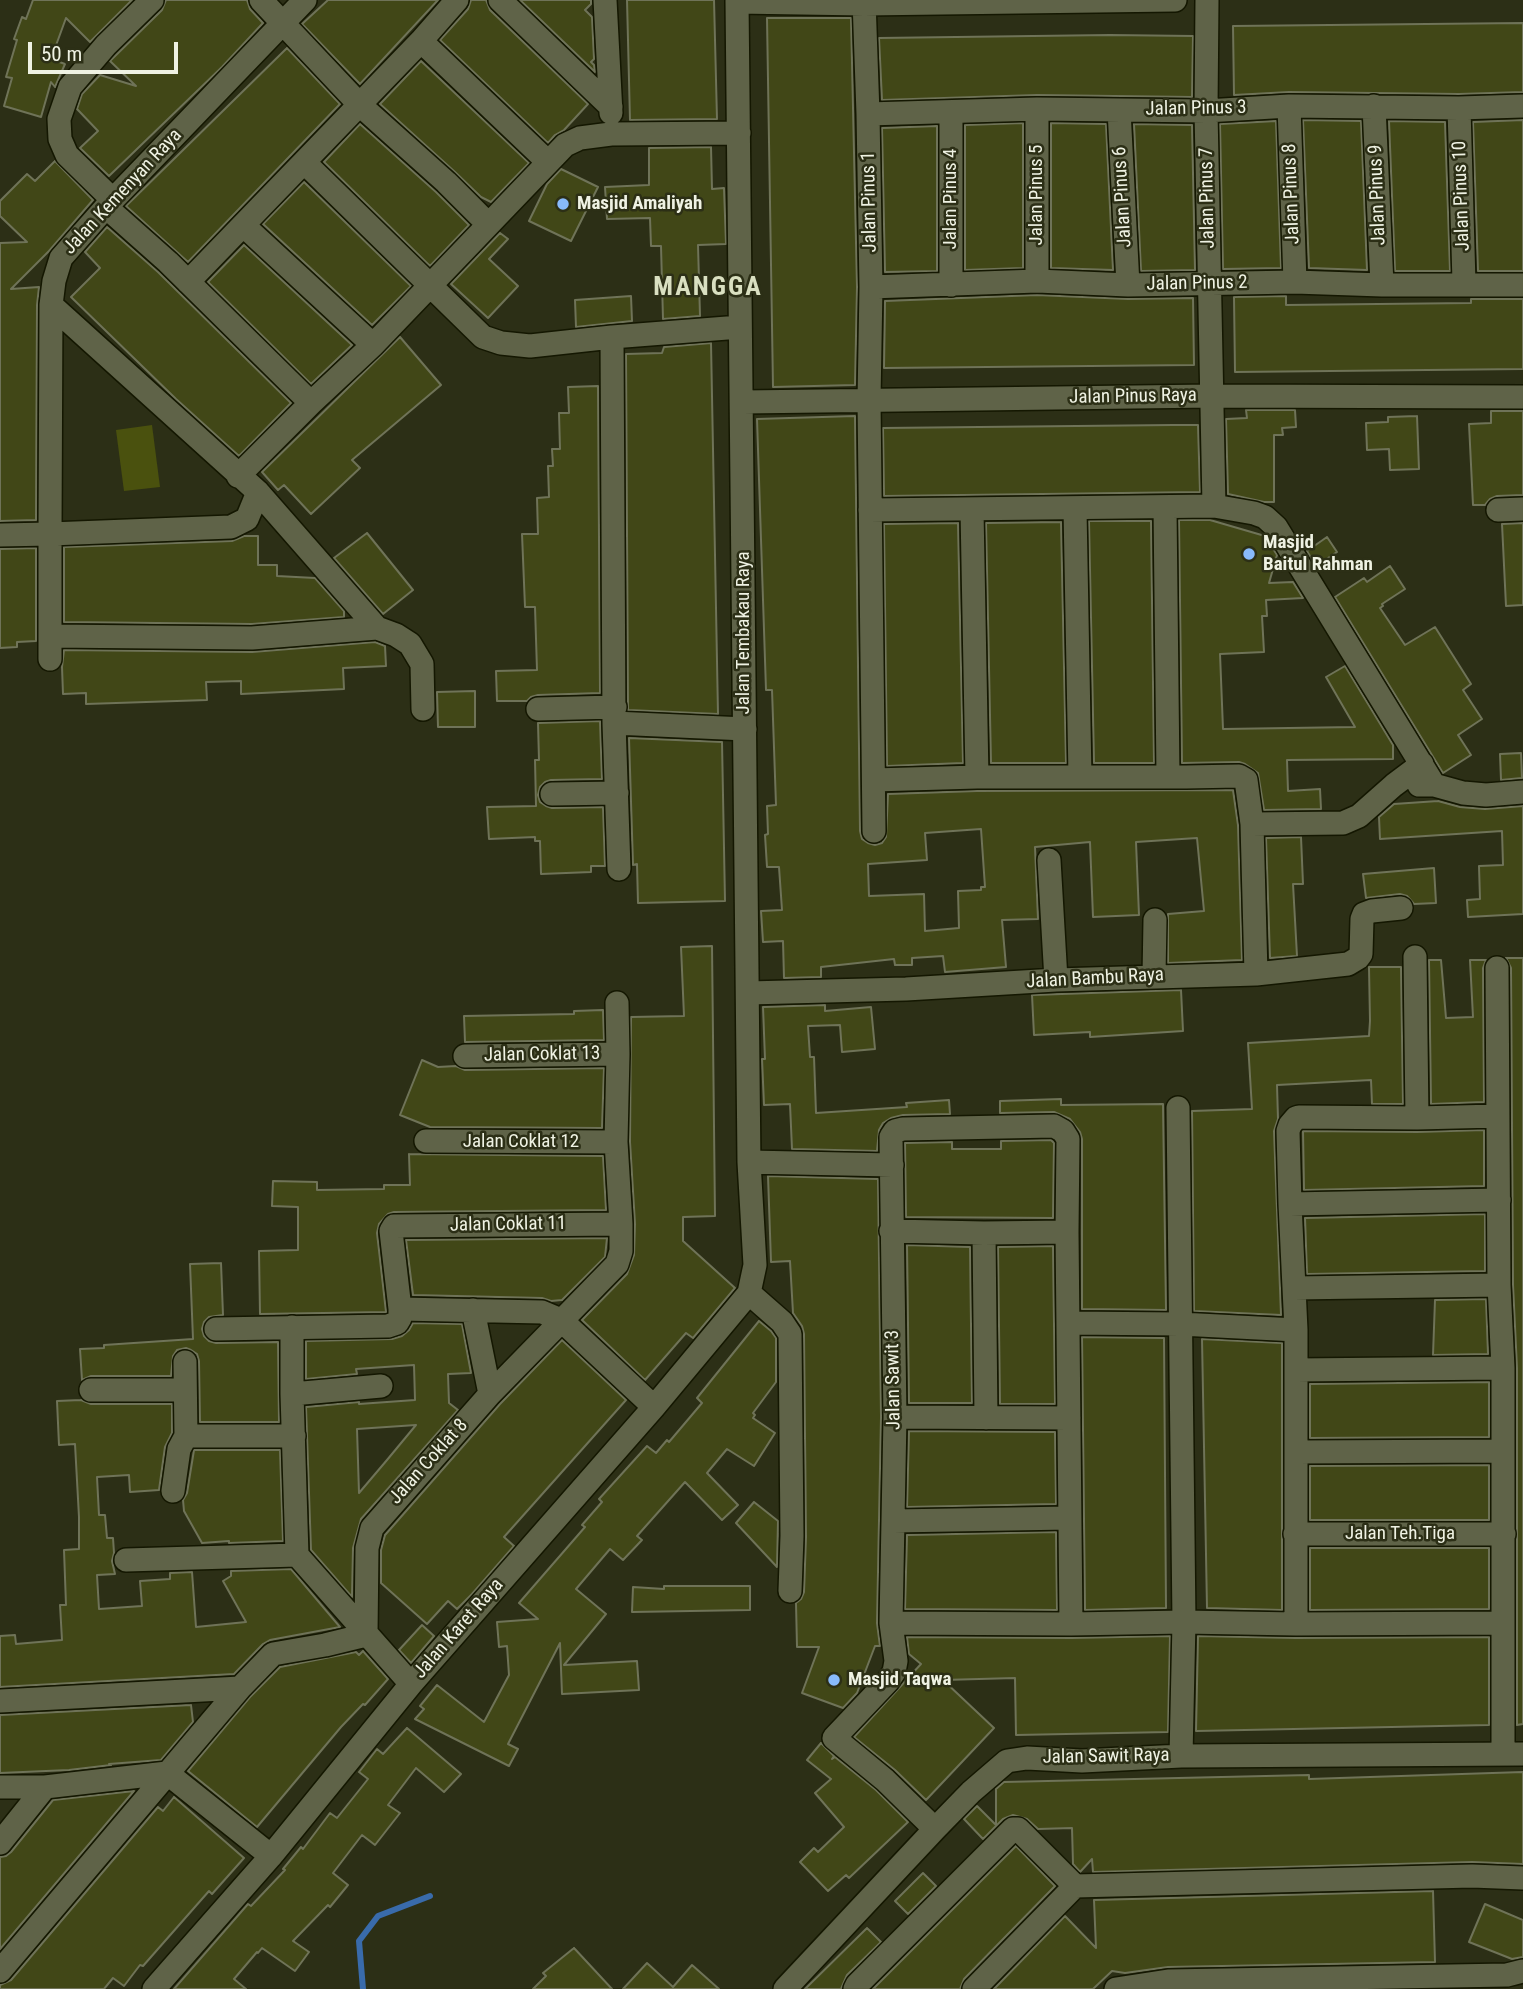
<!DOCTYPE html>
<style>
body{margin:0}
#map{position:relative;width:1523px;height:1989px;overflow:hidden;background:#2c2f16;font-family:"Roboto Condensed",sans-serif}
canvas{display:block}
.scale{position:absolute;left:28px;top:42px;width:150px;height:32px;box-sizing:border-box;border:4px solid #eff2e3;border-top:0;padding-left:9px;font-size:21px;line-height:24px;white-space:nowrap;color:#eff2e3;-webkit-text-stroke:5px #2c2f16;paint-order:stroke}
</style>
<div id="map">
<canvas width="1523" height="1989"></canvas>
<div class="scale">50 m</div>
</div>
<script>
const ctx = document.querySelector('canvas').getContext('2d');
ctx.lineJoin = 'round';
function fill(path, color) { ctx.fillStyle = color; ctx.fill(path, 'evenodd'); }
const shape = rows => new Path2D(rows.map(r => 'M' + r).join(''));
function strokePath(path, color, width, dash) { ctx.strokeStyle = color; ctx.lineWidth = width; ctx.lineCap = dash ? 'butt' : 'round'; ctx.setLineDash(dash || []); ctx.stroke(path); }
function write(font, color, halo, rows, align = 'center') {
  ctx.font = font + ' "Roboto Condensed",sans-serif'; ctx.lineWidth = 5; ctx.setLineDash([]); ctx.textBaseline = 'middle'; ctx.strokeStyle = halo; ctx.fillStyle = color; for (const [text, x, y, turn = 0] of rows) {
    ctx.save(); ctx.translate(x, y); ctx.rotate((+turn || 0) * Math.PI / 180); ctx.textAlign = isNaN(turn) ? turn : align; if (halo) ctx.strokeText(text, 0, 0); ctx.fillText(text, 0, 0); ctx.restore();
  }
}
const green = shape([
 [152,425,160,487,124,491,116,430]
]);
const stream = shape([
 [363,1989,359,1941,378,1916,430,1896]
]);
const building = shape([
 [33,0,132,0,90,42,66,18,51,59,65,64,55,87,51,82,41,117,4,106,12,78,6,77,17,40,14,39,22,17,26,19,33,0],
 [166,0,247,0,250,9,263,23,222,67,109,176,80,148,98,131,77,109,82,94,100,75,136,86,110,61,162,10,166,0],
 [328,0,438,0,360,84,302,24,328,0],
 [471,0,486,0,490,10,588,104,564,130,555,135,548,143,440,40,468,9,471,0],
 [520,0,591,0,591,4,585,10,592,17,594,59,591,62,594,65,595,72,520,0],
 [627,0,714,0,717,119,630,120,627,0],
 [767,18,851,18,857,287,855,385,773,387,767,18],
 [1523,23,1523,92,1459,94,1289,92,1234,95,1233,26,1523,23],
 [1110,35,1193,36,1192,97,1037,95,882,100,879,38,1110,35],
 [287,48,340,104,188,262,126,206,287,48],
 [421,61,529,163,491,202,481,197,455,172,380,104,421,61],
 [1303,120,1361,121,1367,270,1309,268,1303,120],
 [1523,120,1523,271,1478,271,1473,122,1523,120],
 [1276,121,1281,268,1223,269,1220,124,1276,121],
 [1389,121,1445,122,1450,271,1395,271,1389,121],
 [1023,123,1023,268,965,270,965,125,1023,123],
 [1051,123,1106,124,1113,270,1051,268,1051,123],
 [360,124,436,192,469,225,430,266,324,162,360,124],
 [1134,124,1192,125,1195,270,1141,271,1134,124],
 [937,126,937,271,885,272,882,128,937,126],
 [711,147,712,189,724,188,726,244,698,245,700,316,663,319,661,246,651,246,650,218,607,219,605,187,649,185,649,148,711,147],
 [55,161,93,200,49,251,11,289,39,287,37,305,36,520,0,521,0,243,27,242,0,216,0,201,27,174,35,181,55,161],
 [561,169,598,187,571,241,529,221,547,184,561,169],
 [304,182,411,286,372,325,263,224,304,182],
 [107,227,158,272,291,403,239,456,176,399,71,297,100,268,85,252,107,227],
 [500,233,508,239,489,259,518,286,488,318,451,284,500,233],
 [244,245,352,345,311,384,208,282,244,245],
 [1037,295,1128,299,1193,298,1194,365,884,368,885,301,1037,295],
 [631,296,632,321,576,327,575,300,631,296],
 [1286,296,1286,305,1471,303,1471,299,1523,299,1523,369,1235,372,1234,297,1286,296],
 [400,337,441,385,352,460,360,468,311,514,284,485,278,490,262,472,400,337],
 [711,343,718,714,628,710,626,354,662,353,664,347,711,343],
 [598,386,600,693,538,695,531,697,527,701,497,701,496,671,537,670,535,607,525,607,522,534,538,534,537,498,549,497,548,466,553,466,552,449,560,449,559,413,569,413,568,387,598,386],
 [1246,410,1295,410,1296,427,1282,428,1283,435,1274,435,1274,502,1264,502,1228,494,1226,419,1247,418,1246,410],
 [1491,411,1523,411,1523,495,1497,496,1490,499,1485,505,1473,505,1469,424,1491,423,1491,411],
 [855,416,860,831,862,839,868,843,875,845,882,843,886,837,888,794,977,791,1233,790,1238,825,1242,960,1168,963,1168,914,1204,911,1197,838,1136,842,1139,915,1093,917,1090,842,1035,847,1038,919,1002,920,1006,967,945,972,943,956,912,958,912,965,895,965,894,959,821,967,821,977,784,978,783,941,763,942,761,911,782,910,779,867,767,867,765,835,768,834,767,806,776,805,772,690,766,690,757,419,855,416],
 [981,829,985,887,981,887,981,890,958,891,959,928,925,931,924,894,869,896,868,864,927,860,925,833,981,829],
 [1417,416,1419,469,1390,470,1389,449,1367,450,1366,423,1388,422,1388,417,1417,416],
 [1173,425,1198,425,1200,492,884,496,883,428,1173,425],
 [1179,520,1210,520,1265,536,1277,555,1269,583,1293,582,1303,598,1266,600,1267,616,1262,616,1264,652,1220,654,1223,729,1355,727,1326,677,1345,666,1393,745,1393,759,1287,760,1288,791,1320,789,1321,809,1264,810,1258,773,1245,764,1239,762,1182,763,1179,520],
 [1089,521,1151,521,1154,763,1094,763,1089,521],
 [1061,522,1066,763,991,763,986,523,1061,522],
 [958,523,963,763,887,766,884,524,958,523],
 [1523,523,1523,605,1506,606,1502,524,1523,523],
 [367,533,413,590,383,614,334,558,367,533],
 [244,536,258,536,258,565,277,565,277,576,315,578,344,611,344,617,252,624,64,622,64,547,232,541,244,536],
 [1327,537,1337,552,1316,566,1307,551,1327,537],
 [36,548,36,641,17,642,17,647,0,648,0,549,36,548],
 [1390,566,1405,589,1382,604,1383,606,1380,608,1405,645,1435,627,1471,684,1463,690,1482,719,1458,735,1471,755,1443,773,1335,597,1364,578,1367,582,1390,566],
 [375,642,385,646,386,666,343,668,344,689,241,694,241,681,206,682,207,700,86,704,86,693,63,694,62,667,64,650,252,652,375,642],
 [475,691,475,727,438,727,437,692,475,691],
 [600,721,602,779,551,780,545,782,540,787,538,795,540,802,546,806,552,808,603,807,605,866,591,866,591,872,541,874,540,841,535,841,535,837,489,839,487,807,536,806,535,760,539,760,538,723,600,721],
 [629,738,722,742,725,901,638,903,637,864,633,865,629,738],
 [1521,753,1522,778,1501,780,1500,754,1521,753],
 [1438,801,1460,807,1485,809,1523,806,1523,914,1468,917,1467,900,1480,899,1479,866,1503,865,1502,831,1380,839,1379,817,1394,804,1438,801],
 [1301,837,1303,884,1293,884,1297,956,1270,958,1266,838,1301,837],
 [1434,868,1436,903,1414,904,1407,896,1400,894,1366,898,1363,874,1434,868],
 [712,946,715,1216,683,1217,683,1241,735,1288,693,1338,686,1333,645,1380,582,1320,627,1274,634,1255,635,1224,630,1142,631,1017,684,1016,681,947,712,946],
 [1506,958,1523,958,1523,1724,1517,1725,1517,1368,1513,1285,1511,968,1506,958],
 [1429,960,1441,960,1446,1018,1473,1017,1470,960,1486,960,1483,968,1484,1102,1431,1104,1429,960],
 [1369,967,1401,967,1403,1104,1372,1104,1371,1080,1277,1085,1278,1119,1274,1131,1281,1315,1194,1311,1192,1111,1252,1109,1248,1043,1369,1036,1370,1021,1369,967],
 [1181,990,1183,1031,1090,1037,1090,1032,1034,1035,1032,995,1181,990],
 [825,1005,825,1011,871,1007,875,1049,842,1052,840,1025,808,1026,810,1057,814,1057,816,1113,907,1107,906,1103,949,1100,950,1114,903,1115,891,1118,883,1123,879,1130,877,1151,792,1149,790,1104,764,1105,762,1059,765,1059,763,1007,825,1005],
 [603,1010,604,1040,465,1042,464,1016,574,1014,574,1011,603,1010],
 [422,1060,438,1067,456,1066,465,1070,604,1068,602,1128,430,1127,400,1115,422,1060],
 [1061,1099,1061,1105,1163,1104,1166,1310,1082,1309,1082,1139,1080,1132,1070,1119,1054,1112,1000,1113,1000,1101,1061,1099],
 [1484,1130,1484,1186,1304,1190,1303,1131,1417,1132,1484,1130],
 [1051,1140,1054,1143,1053,1218,906,1217,905,1143,952,1142,952,1149,1001,1149,1001,1141,1051,1140],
 [409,1154,603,1156,606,1210,394,1212,388,1214,379,1224,377,1233,386,1312,260,1314,259,1251,298,1250,298,1207,272,1206,273,1181,317,1182,317,1190,384,1189,384,1185,410,1185,409,1154],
 [768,1176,878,1179,881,1417,877,1623,880,1646,875,1646,857,1693,843,1708,802,1693,819,1647,797,1647,796,1603,801,1599,804,1592,806,1537,804,1334,802,1326,793,1313,790,1261,771,1262,768,1176],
 [1485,1214,1485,1271,1307,1274,1305,1218,1485,1214],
 [607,1238,605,1257,562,1300,551,1301,542,1298,413,1295,406,1240,607,1238],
 [907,1245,970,1247,972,1403,909,1403,907,1245],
 [1053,1246,1055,1404,1000,1404,998,1247,1053,1246],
 [221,1263,223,1315,209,1317,204,1322,202,1329,204,1336,209,1341,216,1343,278,1342,279,1422,200,1422,199,1361,197,1354,191,1350,186,1348,177,1350,173,1356,171,1376,91,1376,82,1380,80,1349,104,1348,104,1345,193,1339,190,1264,221,1263],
 [1486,1299,1488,1354,1433,1355,1435,1300,1486,1299],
 [759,1321,771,1331,776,1338,776,1382,753,1413,755,1415,753,1418,775,1433,754,1466,727,1449,707,1473,738,1505,722,1520,685,1482,637,1536,642,1540,623,1560,610,1549,576,1589,606,1614,564,1665,637,1661,639,1690,562,1694,560,1643,508,1744,518,1749,509,1766,415,1719,424,1709,420,1706,437,1685,484,1722,509,1675,507,1646,499,1647,497,1622,538,1619,519,1603,585,1527,582,1525,602,1502,599,1499,647,1446,656,1453,667,1440,669,1442,702,1403,697,1398,759,1321],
 [413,1323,462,1324,471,1373,448,1374,449,1403,458,1410,361,1519,353,1548,352,1597,311,1550,306,1407,359,1402,359,1404,415,1400,414,1365,356,1369,357,1374,306,1379,306,1341,392,1339,402,1336,409,1330,413,1323],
 [416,1425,387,1460,359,1493,357,1429,416,1425],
 [1082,1337,1164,1338,1166,1608,1085,1610,1082,1337],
 [1202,1339,1282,1343,1282,1610,1207,1608,1202,1339],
 [562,1340,626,1400,504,1537,514,1546,472,1594,457,1609,448,1601,427,1624,381,1583,381,1550,385,1535,500,1404,562,1340],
 [1489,1382,1489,1437,1310,1438,1310,1384,1489,1382],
 [81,1400,91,1404,172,1404,172,1433,165,1447,159,1490,130,1492,129,1475,97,1477,99,1515,105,1515,107,1538,113,1538,114,1553,112,1561,115,1574,97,1575,99,1609,142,1606,140,1581,170,1579,170,1573,192,1572,196,1627,246,1622,223,1581,231,1576,231,1571,291,1569,340,1627,270,1640,263,1644,234,1674,0,1687,0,1636,15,1635,16,1644,62,1640,60,1605,66,1605,64,1550,79,1549,79,1517,75,1444,59,1445,57,1401,81,1400],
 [909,1431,1055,1432,1056,1504,907,1507,909,1431],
 [194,1450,280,1450,283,1541,229,1543,229,1541,202,1543,184,1511,183,1500,187,1493,194,1450],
 [1489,1465,1489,1520,1310,1520,1310,1466,1489,1465],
 [754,1502,778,1521,777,1567,736,1523,754,1502],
 [1056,1532,1057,1610,905,1609,907,1535,1056,1532],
 [1310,1548,1489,1548,1489,1609,1310,1610,1310,1548],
 [664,1586,750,1586,750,1610,632,1612,633,1587,664,1589,664,1586],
 [422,1625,434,1636,411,1663,399,1650,422,1625],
 [1170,1636,1168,1732,1016,1735,1015,1678,943,1680,994,1728,926,1800,895,1770,854,1737,921,1664,909,1654,907,1637,1071,1638,1170,1636],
 [1198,1636,1296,1638,1489,1637,1489,1725,1196,1731,1198,1636],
 [363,1651,388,1679,365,1705,363,1704,341,1727,257,1827,188,1771,250,1697,280,1667,356,1652,359,1655,363,1651],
 [191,1705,193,1722,161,1760,109,1764,111,1765,69,1770,0,1773,0,1715,191,1705],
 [407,1728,461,1774,444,1792,416,1768,388,1805,400,1813,375,1845,362,1835,333,1873,348,1885,330,1907,328,1905,293,1941,309,1952,295,1971,262,1948,258,1953,257,1952,234,1979,246,1989,174,1989,248,1904,251,1906,285,1870,283,1869,301,1847,303,1849,330,1813,337,1818,368,1779,359,1772,377,1749,383,1754,407,1728],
 [821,1743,834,1756,832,1759,835,1757,876,1790,908,1822,849,1878,846,1875,828,1891,800,1862,814,1848,818,1852,844,1827,815,1793,831,1779,807,1760,821,1743],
 [1523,1772,1523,1864,1472,1862,1093,1872,1092,1859,1080,1872,1073,1864,1072,1828,1038,1829,1027,1819,1013,1815,1003,1819,983,1839,964,1819,977,1806,996,1825,996,1789,1004,1782,1309,1775,1309,1779,1523,1772],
 [134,1791,0,1949,0,1857,6,1856,11,1852,53,1800,134,1791],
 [174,1797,244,1858,212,1894,209,1891,143,1966,140,1965,124,1986,113,1978,104,1989,0,1989,0,1985,11,1980,158,1807,163,1811,174,1797],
 [1016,1846,1055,1886,964,1979,960,1989,873,1989,1016,1846],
 [923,1873,936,1886,908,1914,895,1901,923,1873],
 [1433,1891,1435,1962,1168,1967,1125,1973,1112,1971,1093,1989,994,1989,1065,1916,1096,1948,1094,1900,1433,1891],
 [1485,1904,1523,1920,1523,1957,1512,1959,1469,1942,1485,1904],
 [867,1928,881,1942,847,1975,841,1989,805,1989,867,1928],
 [574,1948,612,1989,533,1989,546,1976,543,1973,574,1948],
 [647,1963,673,1987,692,1965,719,1989,623,1989,647,1963]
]);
const minor = shape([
 [261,0,360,105,446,182,488,224],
 [305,0,106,207,61,258,54,281,51,305,258,492,377,628,396,635,410,644,422,664,423,709],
 [500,0,611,107],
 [605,0,611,113],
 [864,0,868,114,871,287,869,400,874,831],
 [1207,0,1206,111,1214,506,1254,513,1265,517,1276,527,1434,785],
 [737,2,864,4,1175,0],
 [421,41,548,162],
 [1289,106,1295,282],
 [1374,106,1382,285],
 [1459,108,1464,283],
 [1119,110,1128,285],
 [951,113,951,285],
 [868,114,1037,109,1206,111,1289,106,1459,108,1523,106],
 [304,162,483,337,501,343,530,346,612,337,740,327],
 [113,200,67,155,60,139,59,119,70,87,106,45,152,0],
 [106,207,168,262,311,403],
 [243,225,373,345],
 [1037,281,1037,109],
 [188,282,421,41,457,0],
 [871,287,1037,281,1128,285,1295,282,1382,285,1523,285],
 [51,305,50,534,231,527,247,519,258,492],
 [612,337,614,723,619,869],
 [743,402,1212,396,1523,397],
 [238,476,311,403,373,345,565,145,580,138,611,134,739,133],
 [1165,507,1168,777],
 [1075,509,1080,777],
 [870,510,1214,506],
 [972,510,977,777],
 [1498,510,1523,509],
 [0,535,50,534,50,659],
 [51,636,252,638,377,628],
 [538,709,615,707],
 [614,723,745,729],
 [874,780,977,777,1186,777,1239,776,1246,780,1252,824,1256,974],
 [1419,785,1434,785,1463,793,1486,795,1523,792],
 [552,794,617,793],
 [1252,824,1343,823,1359,816,1394,785,1422,764],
 [1049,860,1056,980],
 [1415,957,1417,1118],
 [1497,968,1499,1285,1503,1368,1503,1754],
 [1154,976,1155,920],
 [748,993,906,989,1056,980,1256,974,1348,964,1358,958,1361,954,1362,919,1364,914,1372,911,1401,908],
 [465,1056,618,1054],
 [1178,1108,1184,1622,1181,1756],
 [426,1141,616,1142],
 [749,1162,892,1165],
 [1290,1204,1499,1200],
 [891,1231,984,1233,1067,1232],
 [984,1233,986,1418],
 [1294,1288,1499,1285],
 [749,1293,782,1322,790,1334,792,1536,790,1591],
 [400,1309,391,1231,394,1226,621,1224],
 [473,1310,490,1394],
 [1069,1323,1180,1324,1296,1330],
 [292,1327,292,1394,297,1555,411,1684],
 [216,1329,388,1326,397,1323,400,1318,400,1309,542,1312,561,1320,654,1407],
 [185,1362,186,1436,294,1436],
 [1296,1370,1503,1368],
 [91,1390,185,1390],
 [292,1394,381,1386],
 [895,1417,1069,1418],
 [1296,1452,1502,1451],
 [173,1491,179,1449,186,1436],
 [894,1521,1069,1518],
 [1295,1534,1504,1534],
 [126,1560,297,1555],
 [891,1623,1071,1624,1184,1622,1296,1624,1502,1623],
 [1296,1624,1296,1330,1290,1204,1288,1131,1290,1125,1296,1118,1299,1117,1417,1118,1497,1116],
 [0,1701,240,1688],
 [0,1787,45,1787,167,1773,271,1856],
 [935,1829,885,1780,834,1738,888,1681,894,1672,896,1661,891,1623,895,1417,891,1137,895,1131,903,1129,1054,1126,1063,1131,1068,1139,1067,1232,1071,1624],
 [0,1843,45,1787],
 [0,1971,240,1688,273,1654,325,1645,366,1635,367,1548,372,1528,490,1394,617,1264,621,1251,621,1224,616,1142,618,1054,617,1003],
 [154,1989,271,1856,411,1684,654,1407,749,1293,755,1265,749,1162,737,0],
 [785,1989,935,1829,971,1792,1007,1761,1027,1758,1082,1761,1181,1756,1523,1754],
 [855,1989,857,1985,1013,1829,1018,1829,1075,1886],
 [974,1989,1075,1886,1472,1876,1523,1878],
 [1116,1989,1168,1981,1507,1975,1523,1971]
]);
const markers = [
 [563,204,7,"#88bafc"],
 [1249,554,7,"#88bafc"],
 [834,1680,7,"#88bafc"]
];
const streetNames = [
 ["Jalan Pinus 3",1196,109,-1],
 ["Jalan Kemenyan Raya",123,192,-47],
 ["Jalan Pinus 8",1292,194,-92],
 ["Jalan Pinus 5",1037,195,-90],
 ["Jalan Pinus 9",1378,195,-92],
 ["Jalan Pinus 10",1462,196,-92],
 ["Jalan Pinus 6",1123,197,-93],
 ["Jalan Pinus 7",1208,198,-91],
 ["Jalan Pinus 4",951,199,-90],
 ["Jalan Pinus 1",870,202,-91],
 ["Jalan Pinus 2",1197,284,-1],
 ["Jalan Pinus Raya",1133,397,-1],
 ["Jalan Tembakau Raya",744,633,-90],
 ["Jalan Bambu Raya",1095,979,-3],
 ["Jalan Coklat 13",542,1055,-1],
 ["Jalan Coklat 12",521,1142],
 ["Jalan Coklat 11",508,1225,-1],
 ["Jalan Sawit 3",894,1380,-91],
 ["Jalan Coklat 8",429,1462,-48],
 ["Jalan Teh.Tiga",1400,1534],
 ["Jalan Karet Raya",459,1629,-49],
 ["Jalan Sawit Raya",1106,1757,-1]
];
const poiNames = [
 ["Masjid Amaliyah",577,204],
 ["Masjid",1263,543],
 ["Baitul Rahman",1263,565],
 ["Masjid Taqwa",848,1680]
];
const districtNames = [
 ["MANGGA",708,288]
];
fill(green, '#4a510e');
strokePath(stream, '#396bab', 6);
fill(building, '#414717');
strokePath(building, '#6f7358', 2);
strokePath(minor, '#141701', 26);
strokePath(minor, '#5f6348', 23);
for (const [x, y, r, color] of markers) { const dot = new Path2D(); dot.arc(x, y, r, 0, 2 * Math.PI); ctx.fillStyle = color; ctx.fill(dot); strokePath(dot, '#2c2f16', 2.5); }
write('19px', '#eff2e3', '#2c2f16', streetNames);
write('bold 19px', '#eff2e3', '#2c2f16', poiNames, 'left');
ctx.letterSpacing = '2px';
write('bold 26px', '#dae0c1', '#2c2f16', districtNames);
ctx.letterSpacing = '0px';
</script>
